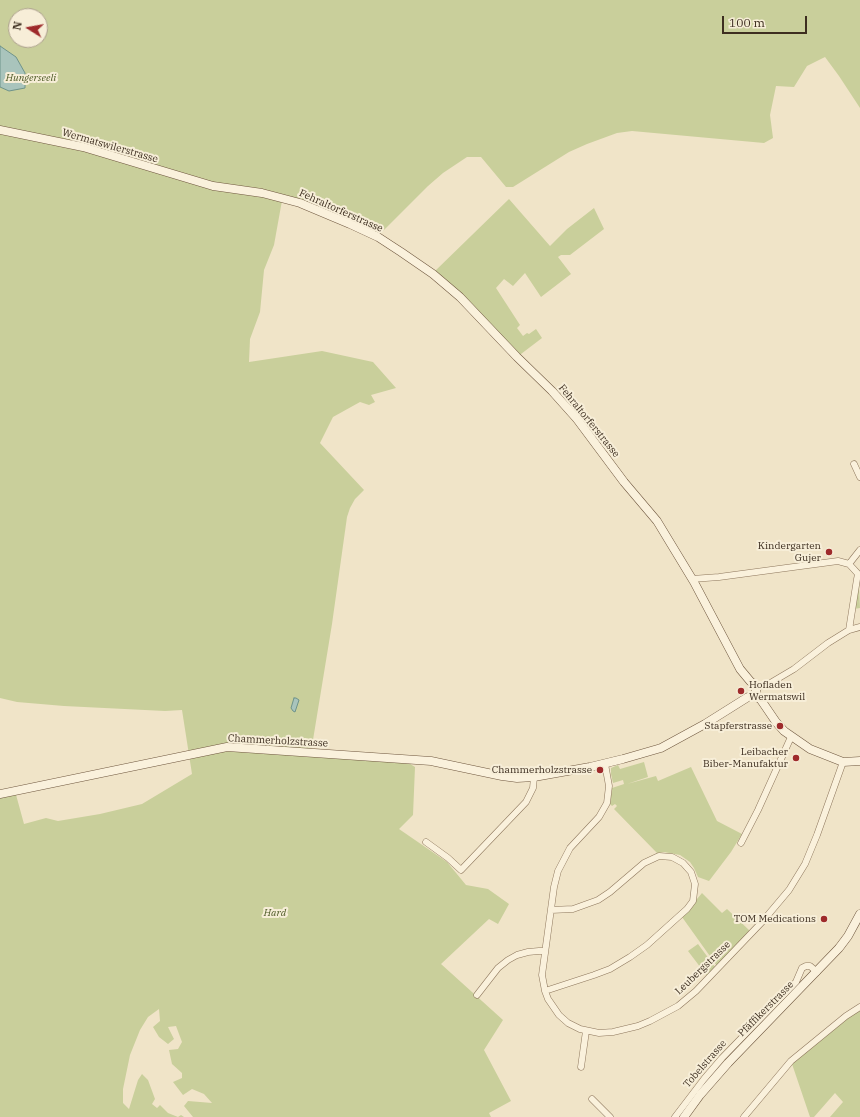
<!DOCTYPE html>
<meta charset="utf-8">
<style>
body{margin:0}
#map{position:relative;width:860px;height:1117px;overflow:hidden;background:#f0e4c8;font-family:"IBM Plex Serif",serif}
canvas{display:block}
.north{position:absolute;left:8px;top:8px;width:40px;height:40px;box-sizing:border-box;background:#f7eed8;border:1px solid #ada18e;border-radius:50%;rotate:281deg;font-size:11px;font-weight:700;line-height:16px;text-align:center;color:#3d2e20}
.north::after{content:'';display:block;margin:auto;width:14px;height:18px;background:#9e2a2b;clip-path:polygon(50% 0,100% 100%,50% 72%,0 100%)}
.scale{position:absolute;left:722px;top:16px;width:85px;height:18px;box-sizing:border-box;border:2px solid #3d2e20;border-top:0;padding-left:5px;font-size:12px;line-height:14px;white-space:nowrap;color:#3d2e20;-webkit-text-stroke:3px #f7eed8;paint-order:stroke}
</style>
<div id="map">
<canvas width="860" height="1117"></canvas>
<div class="north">N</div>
<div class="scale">100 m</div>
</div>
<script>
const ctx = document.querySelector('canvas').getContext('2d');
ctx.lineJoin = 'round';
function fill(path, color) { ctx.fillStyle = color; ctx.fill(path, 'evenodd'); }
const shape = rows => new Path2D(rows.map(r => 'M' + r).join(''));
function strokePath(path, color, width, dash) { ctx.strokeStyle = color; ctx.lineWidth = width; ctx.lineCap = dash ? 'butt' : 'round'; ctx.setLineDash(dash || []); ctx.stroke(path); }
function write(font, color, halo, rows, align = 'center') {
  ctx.font = font + ' "IBM Plex Serif",serif'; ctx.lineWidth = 4; ctx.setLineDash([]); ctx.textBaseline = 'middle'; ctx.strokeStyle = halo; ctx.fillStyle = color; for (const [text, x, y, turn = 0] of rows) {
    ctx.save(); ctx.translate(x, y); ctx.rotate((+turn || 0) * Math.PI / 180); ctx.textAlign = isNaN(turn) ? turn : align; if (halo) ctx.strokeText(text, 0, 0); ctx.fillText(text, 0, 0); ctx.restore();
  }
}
const green = shape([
 [0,0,860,0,860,108,839,76,825,57,807,66,794,87,776,86,770,115,773,138,764,143,632,131,617,133,587,144,569,152,513,187,506,187,481,157,467,157,443,173,428,186,381,233,377,234,283,195,274,245,264,270,260,312,250,339,249,362,322,351,373,362,396,388,371,395,375,402,369,405,360,402,333,417,320,443,364,490,355,499,350,508,347,517,332,624,311,752,402,759,415,767,413,815,399,829,447,862,466,885,488,889,509,904,498,924,489,919,441,964,503,1020,484,1050,511,1101,489,1113,491,1117,193,1117,184,1106,188,1101,212,1103,204,1094,192,1089,183,1095,173,1082,182,1078,182,1073,172,1064,169,1050,178,1049,182,1042,176,1026,168,1027,174,1039,168,1044,159,1037,153,1027,160,1021,159,1009,148,1017,140,1030,130,1055,123,1089,123,1103,129,1109,138,1080,142,1074,148,1080,155,1099,152,1104,157,1108,160,1105,168,1113,178,1117,181,1115,184,1117,0,1117,0,794,15,791,24,824,46,818,58,821,100,814,142,804,192,774,182,710,165,711,64,706,17,702,0,698],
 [16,16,40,16,40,40,16,40],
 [509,199,550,246,567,229,594,208,604,229,570,255,561,255,558,257,571,274,541,297,525,273,513,286,504,279,496,288,520,325,517,328,523,336,527,333,529,334,536,329,542,338,521,354,518,354,434,272],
 [859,585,860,608,854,609,857,586],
 [644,762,648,777,627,784,656,776,658,781,691,767,717,821,742,834,731,852,709,881,698,877,694,868,690,862,680,855,664,852,657,853,614,809,617,806,615,804,612,806,610,804,612,788,624,784,623,780,613,783,611,774,611,768,618,765,620,769],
 [702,893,722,913,727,909,750,931,717,966,682,917],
 [698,944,715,967,707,976,688,951],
 [860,1007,860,1117,830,1117,843,1102,835,1093,814,1117,810,1117,791,1061]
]);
const water = shape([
 [0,46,16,57,25,73,25,88,9,91,0,87,0,46],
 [294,698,296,698,299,700,295,712,293,711,291,708,294,698]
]);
const street = shape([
 [854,464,860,477],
 [849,564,860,550],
 [692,579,719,577,838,561,849,564,860,576],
 [849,630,857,579,858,574],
 [757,687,767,685,794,669,828,643,849,630,860,627],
 [605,764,609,786,607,803,599,817,570,848,558,871,554,887,542,975,545,991,548,999,559,1015,568,1023,580,1029,599,1033,613,1032,638,1026,650,1021,678,1006,696,991,762,922,789,890,805,864,817,835,843,762],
 [426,842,448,858,461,870,526,802,533,788,534,777],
 [741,843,758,810,791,737],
 [545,991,594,975,610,969,630,957,647,945,687,909,693,901,695,884,691,872,683,863,672,857,659,856,644,863,610,892,598,900,573,909,551,910],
 [477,995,498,968,508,960,517,955,528,952,539,951,545,951],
 [581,1067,586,1031],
 [592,1099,610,1117],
 [675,1117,704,1079,722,1058,796,982,802,968,806,966,810,966,817,972],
 [744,1117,791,1061,846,1016,860,1007]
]);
const secondary = shape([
 [0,130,83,147,213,186,262,193,300,203,350,224,378,237,401,252,433,274,460,297,517,357,552,391,577,419,624,482,657,521,694,582,740,669,750,681,757,687,755,695],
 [755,695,761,700,776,722,784,731,810,749,843,762,860,761],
 [0,794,227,747,431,761,502,776,517,778,534,777,590,767,623,759,661,748,705,724,748,697,755,695],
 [684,1117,700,1095,728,1063,839,948,848,936,860,914]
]);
const markers = [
 [829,552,4,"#9e2a2b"],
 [741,691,4,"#9e2a2b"],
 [780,726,4,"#9e2a2b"],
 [796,758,4,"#9e2a2b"],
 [600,770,4,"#9e2a2b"],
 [824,919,4,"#9e2a2b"]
];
const parkNames = [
 ["Hungerseeli",31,78],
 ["Hard",275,913]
];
const streetNames = [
 ["Wermatswilerstrasse",110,146,16],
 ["Fehraltorferstrasse",341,211,24],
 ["Fehraltorferstrasse",589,421,51],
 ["Chammerholzstrasse",278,741,3],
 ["Leubergstrasse",703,968,-44],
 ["Pfäffikerstrasse",766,1009,-45],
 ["Tobelstrasse",705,1064,-49]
];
const poiNames = [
 ["Kindergarten",821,546],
 ["Gujer",821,558],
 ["Hofladen",749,685,"left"],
 ["Wermatswil",749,697,"left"],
 ["Stapferstrasse",772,726],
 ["Leibacher",788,752],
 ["Biber-Manufaktur",788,764],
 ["Chammerholzstrasse",592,770],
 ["TOM Medications",816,919]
];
fill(green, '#c9cf9b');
fill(water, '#a9c4bc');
strokePath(water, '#6f938a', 1);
strokePath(street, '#8d765c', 7);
strokePath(secondary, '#6f573f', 9);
strokePath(street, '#faf1dc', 6);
strokePath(secondary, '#faf1dc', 8);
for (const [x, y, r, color] of markers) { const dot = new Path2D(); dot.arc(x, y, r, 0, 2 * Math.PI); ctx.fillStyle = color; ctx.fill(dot); strokePath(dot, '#f7eed8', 1.5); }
write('italic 10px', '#4d5a26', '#f7eed8', parkNames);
write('10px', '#3d2e20', '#f7eed8', streetNames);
write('10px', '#3d2e20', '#f7eed8', poiNames, 'right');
</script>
